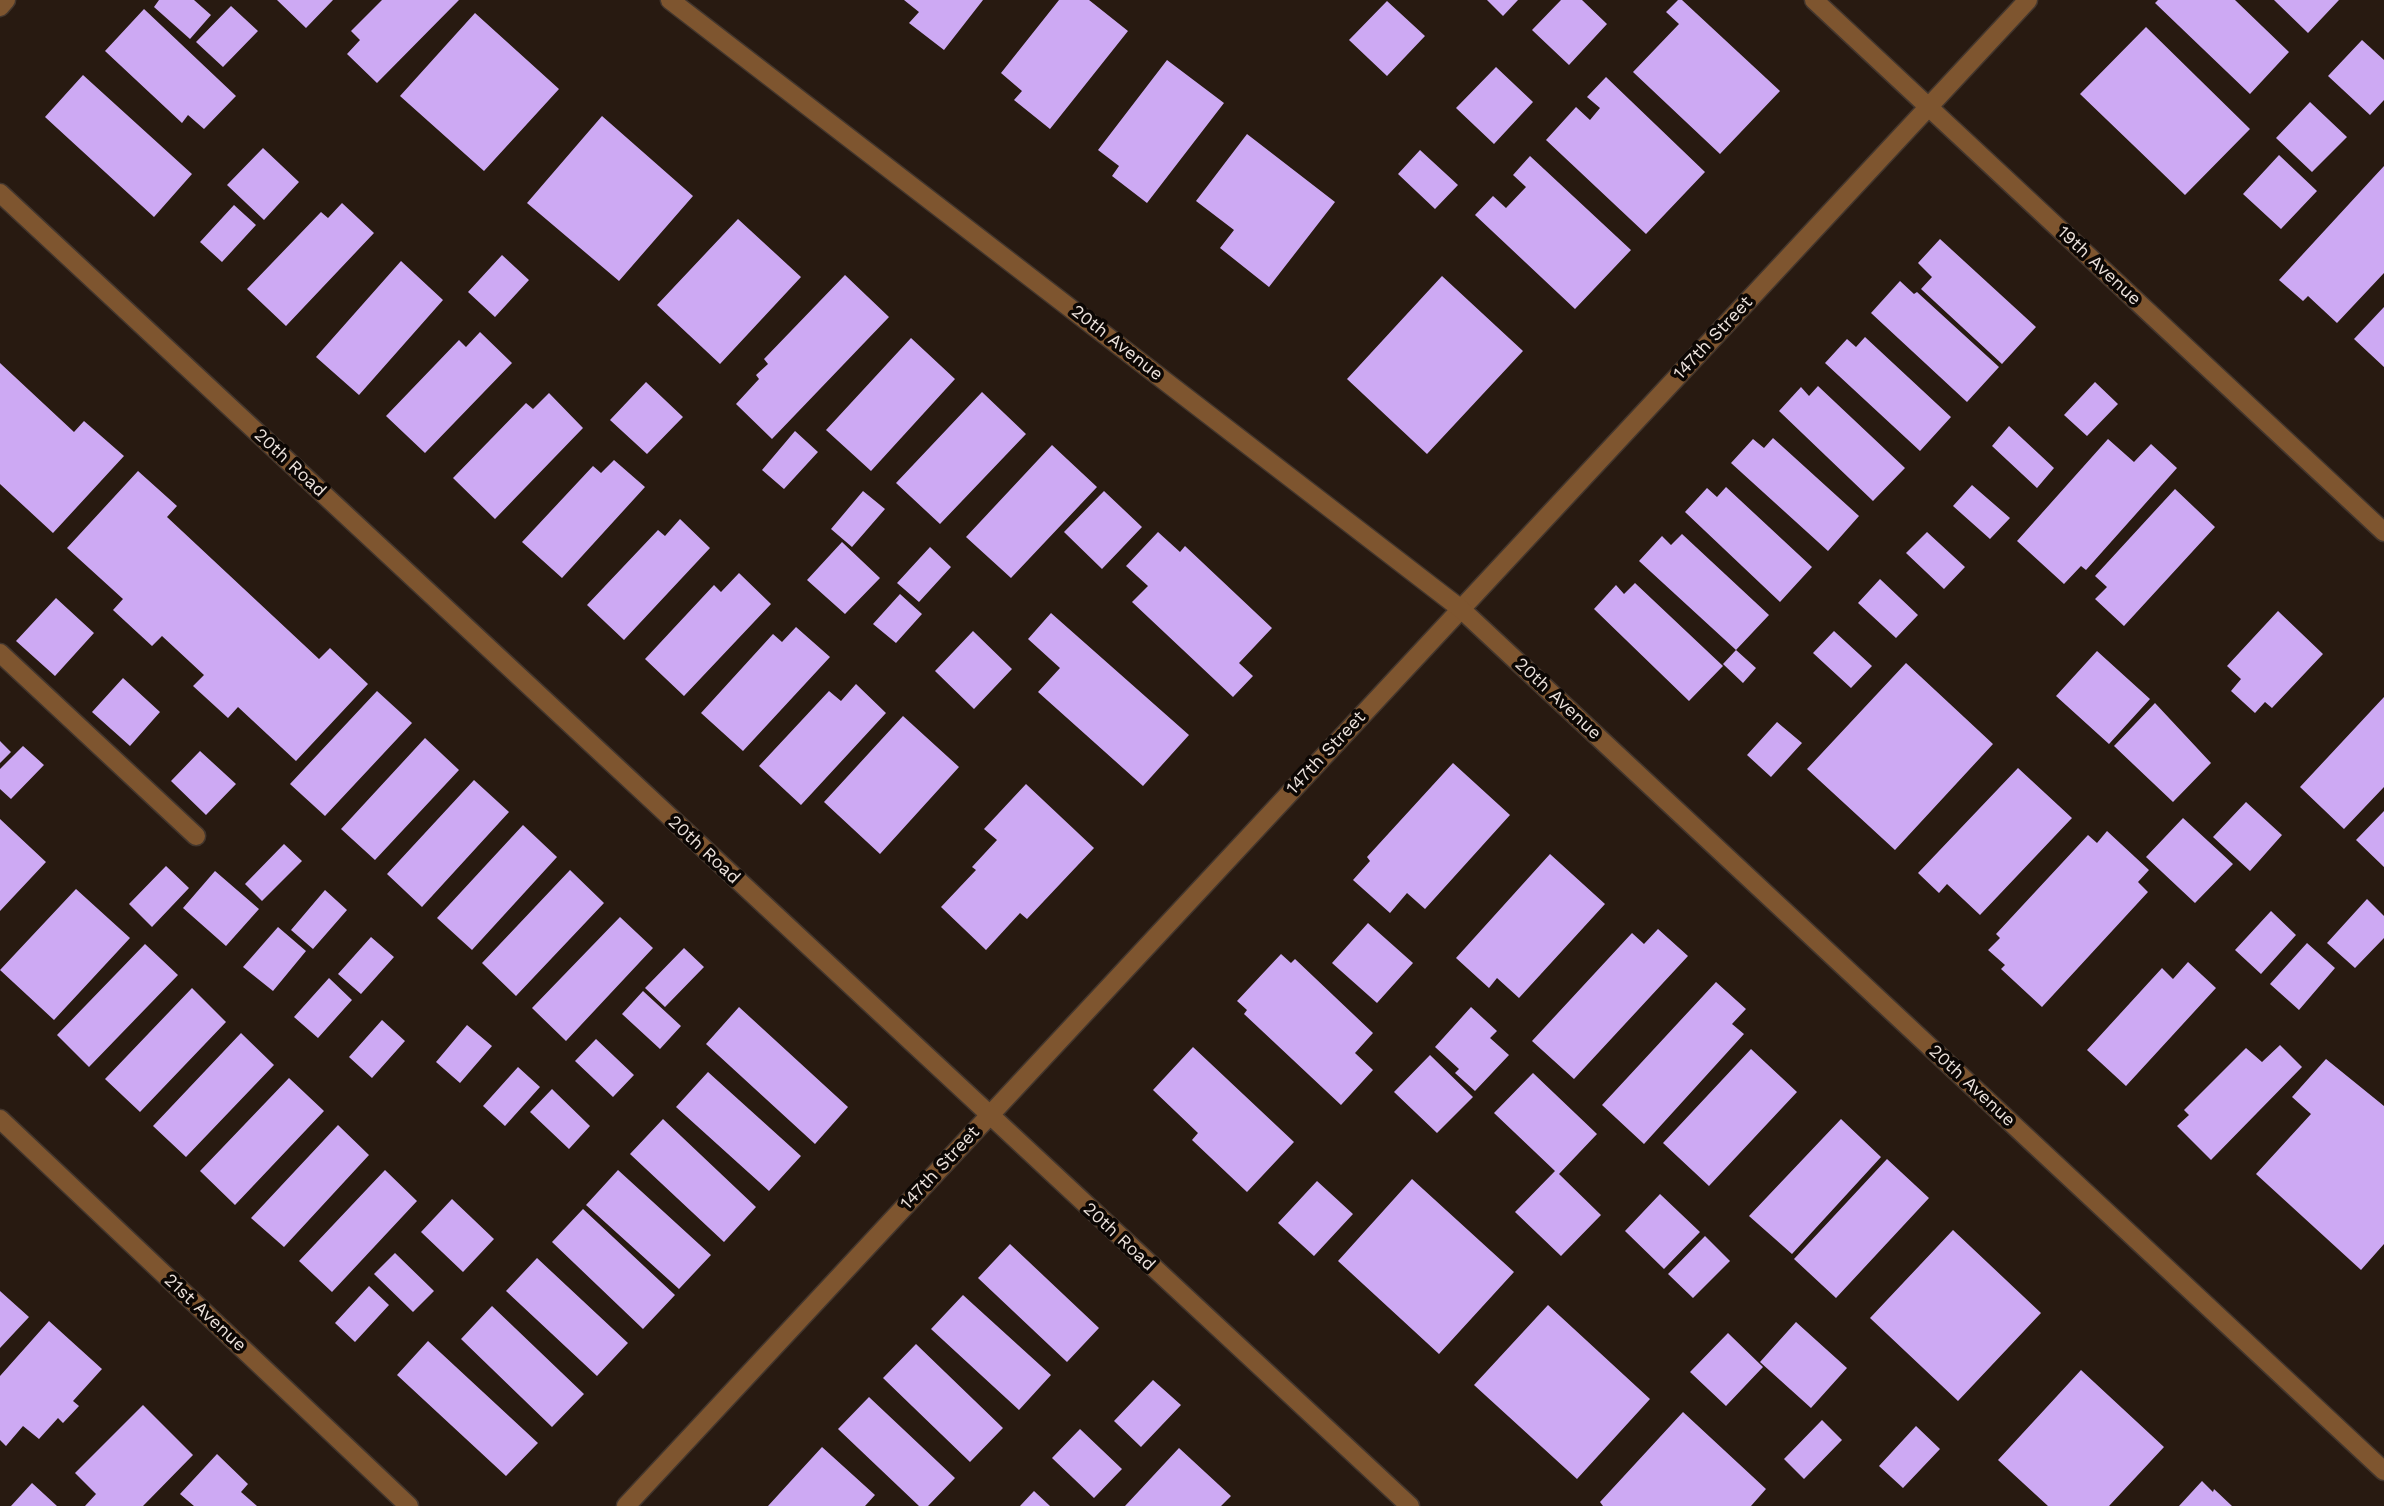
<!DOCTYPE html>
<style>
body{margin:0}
canvas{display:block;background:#281a11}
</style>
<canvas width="2384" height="1506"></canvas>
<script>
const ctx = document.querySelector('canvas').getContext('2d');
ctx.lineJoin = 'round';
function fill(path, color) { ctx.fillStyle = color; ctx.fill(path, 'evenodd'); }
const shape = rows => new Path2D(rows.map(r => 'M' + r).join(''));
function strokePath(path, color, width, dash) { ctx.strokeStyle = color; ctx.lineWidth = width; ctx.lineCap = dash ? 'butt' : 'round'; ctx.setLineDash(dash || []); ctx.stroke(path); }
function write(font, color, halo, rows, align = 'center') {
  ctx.font = font + ' "Work Sans",sans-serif'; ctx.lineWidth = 7; ctx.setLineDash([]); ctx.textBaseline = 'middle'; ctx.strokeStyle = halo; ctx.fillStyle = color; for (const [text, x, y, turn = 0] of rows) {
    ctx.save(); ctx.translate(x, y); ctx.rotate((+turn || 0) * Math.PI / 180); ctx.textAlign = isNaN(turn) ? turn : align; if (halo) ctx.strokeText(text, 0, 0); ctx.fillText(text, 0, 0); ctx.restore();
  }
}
const building = shape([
 [159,0,194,0,211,15,190,39,154,7],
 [277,0,333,0,306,28],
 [382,0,459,0,377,83,347,54,360,40,351,31],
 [904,0,983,0,944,50,909,23,919,12],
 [1059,0,1089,0,1128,31,1050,129,1014,100,1022,91,1001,73],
 [1487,0,1518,0,1503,16],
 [1561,0,1582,0,1607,24,1569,65,1532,30],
 [1678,0,1682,0,1780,91,1720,154,1633,72,1679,24,1666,12],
 [2158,0,2235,0,2289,52,2250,94,2155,3],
 [2274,0,2339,0,2308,33],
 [1387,1,1425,36,1387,76,1349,40],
 [231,6,258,31,223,67,196,42],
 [144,9,236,96,204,129,188,115,182,123,105,51],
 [475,13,559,89,484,171,400,96],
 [2146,27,2250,129,2185,195,2080,94],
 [2362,40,2384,60,2384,100,2370,115,2328,76],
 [1167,60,1224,103,1147,203,1112,176,1119,166,1098,150],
 [1496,67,1533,102,1494,144,1456,108],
 [83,75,192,174,154,217,45,117],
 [1606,77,1705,172,1646,234,1546,140,1576,107,1590,120,1600,108,1587,97],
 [2310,102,2347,137,2312,172,2276,138],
 [602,116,693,196,619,281,527,203],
 [1247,134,1335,202,1269,287,1220,248,1234,230,1196,201],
 [263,148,299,182,264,220,227,185],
 [1420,150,1458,185,1435,209,1398,174],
 [2279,155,2317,191,2281,229,2243,194],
 [1530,156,1631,250,1575,309,1475,215,1493,196,1506,208,1526,187,1513,175],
 [2384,166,2384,273,2337,323,2308,296,2303,301,2279,280],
 [342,203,374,233,286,326,247,289,321,212,328,218],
 [234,205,256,225,222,262,200,242],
 [738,219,801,277,720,364,657,305],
 [1940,239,2036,327,2002,364,1921,289,1932,277,1918,263],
 [502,255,529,280,495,317,468,292],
 [401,261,443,300,359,395,316,357],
 [845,275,889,317,772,439,736,404,759,379,756,375,768,364,764,359],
 [1442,276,1523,351,1427,454,1347,379],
 [1900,281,1914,294,1917,292,1999,367,1967,402,1871,313],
 [2384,307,2384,367,2354,339],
 [480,332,512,363,425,453,386,416,459,340,466,347],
 [1865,337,1951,417,1920,451,1825,363,1847,339,1856,347],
 [911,338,955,379,871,471,826,430],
 [0,363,74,432,84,421,124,456,53,533,0,484],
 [646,382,683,417,647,454,610,420],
 [2095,382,2118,404,2087,436,2064,415],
 [1818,386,1905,468,1873,501,1779,411,1801,387,1809,396],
 [982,392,1026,434,940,524,896,483],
 [549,393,583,428,495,519,453,478,526,403,533,409],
 [2009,426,2054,468,2037,488,1992,446],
 [795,431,818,452,784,489,762,470],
 [1773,438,1859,516,1828,551,1731,463,1753,439,1764,448],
 [2108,439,2134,462,2151,444,2177,468,2086,570,2081,566,2064,584,2017,541],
 [1052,445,1097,487,1011,578,966,537],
 [614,460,645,487,562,578,522,542,593,466,601,473],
 [138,471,177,506,167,517,319,659,330,648,368,684,296,761,238,707,228,718,193,686,204,675,162,636,152,646,113,610,123,599,67,548],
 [1972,485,2010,518,1990,539,1953,506],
 [1726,487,1812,567,1780,602,1685,512,1707,488,1717,497],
 [2175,489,2215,527,2124,626,2095,599,2107,587,2095,576],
 [863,491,885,509,852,547,831,529],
 [1104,491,1142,527,1102,569,1064,532],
 [680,519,710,548,624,640,587,605,658,530,665,536],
 [1158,532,1180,552,1185,546,1272,628,1239,663,1253,676,1233,697,1132,602,1148,586,1126,566],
 [1927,532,1965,567,1944,589,1906,553],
 [1682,534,1769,615,1736,650,1639,561,1662,536,1671,545],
 [842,542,880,578,845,614,807,580],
 [930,547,951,567,919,602,897,583],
 [739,573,771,604,684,696,645,659,714,585,721,592],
 [1880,579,1918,615,1896,638,1858,603],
 [1635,583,1723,666,1689,701,1594,609,1616,585,1624,594],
 [900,594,922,614,896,643,873,624],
 [56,598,94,633,55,676,16,641],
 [2278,611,2323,654,2272,708,2265,702,2255,713,2231,691,2241,679,2227,666],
 [1051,613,1189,735,1143,786,1038,692,1060,668,1028,639],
 [796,627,830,657,743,751,701,713,773,634,782,642],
 [973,631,1012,669,974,709,935,671],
 [1834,631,1872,666,1851,688,1813,653],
 [1736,650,1756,668,1743,683,1723,664],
 [2097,651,2150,699,2109,744,2056,696],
 [1906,663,1993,744,1895,850,1807,769],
 [123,678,160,712,130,746,92,712],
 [856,684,886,713,801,805,759,766,829,691,841,701],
 [377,691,412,723,325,816,290,784],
 [2384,697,2384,787,2344,829,2300,787],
 [2155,703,2211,763,2173,802,2114,746],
 [903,716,959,767,880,854,824,802],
 [1777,722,1802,743,1771,777,1747,755],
 [425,738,459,770,375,860,341,829],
 [0,741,11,752,0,763],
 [23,746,44,765,11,799,0,789,0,769],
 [200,751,236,784,206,815,171,781],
 [1453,763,1510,815,1425,909,1407,893,1390,913,1353,880,1370,861,1367,857],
 [2018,768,2072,818,1980,915,1947,884,1939,893,1918,873],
 [474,780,509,812,422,907,387,874],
 [1026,784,1094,848,1027,919,1020,913,986,950,941,907,976,870,972,867,997,840,984,829],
 [2246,802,2282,835,2250,871,2213,837],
 [2384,811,2384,867,2356,840],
 [2183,818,2233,864,2195,903,2146,857],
 [0,819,46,862,0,911],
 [523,825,557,857,472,950,437,918],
 [2107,831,2149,870,2138,882,2148,892,2042,1007,2001,969,2005,965,1988,950,2000,938,1996,934,2088,835,2097,843],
 [284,844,302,861,262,901,245,884],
 [1550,854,1605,904,1519,998,1497,978,1489,988,1456,958],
 [166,866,189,888,152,927,129,904],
 [570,870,604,903,516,996,482,963],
 [215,871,259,909,226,946,183,908],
 [76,889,130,938,54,1020,0,970],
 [325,890,347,910,313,949,291,930],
 [2367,899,2384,916,2384,938,2355,968,2327,943],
 [2271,911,2296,935,2261,974,2235,950],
 [620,917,653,948,566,1041,532,1008],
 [1368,923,1413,963,1377,1003,1332,963],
 [278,927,306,951,273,991,243,967],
 [1658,929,1688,956,1574,1079,1532,1041,1632,933,1644,944],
 [371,937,394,957,361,994,338,974],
 [2307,943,2335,968,2299,1010,2270,984],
 [145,944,178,975,89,1067,57,1035],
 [684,948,704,967,665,1007,645,988],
 [1281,954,1291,963,1295,959,1373,1033,1355,1053,1373,1070,1341,1105,1244,1014,1247,1010,1237,1001],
 [2188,962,2216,988,2126,1086,2087,1050,2162,968,2173,979],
 [329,978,352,1000,318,1038,294,1017],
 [1716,982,1746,1009,1732,1024,1744,1034,1644,1144,1602,1105],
 [192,988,226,1022,140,1112,105,1079],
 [643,991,681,1026,660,1049,622,1014],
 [739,1007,848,1107,815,1144,706,1044],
 [1471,1007,1497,1031,1490,1038,1509,1055,1475,1091,1455,1073,1459,1069,1435,1047],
 [382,1020,405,1041,372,1078,349,1057],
 [467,1025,492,1046,460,1083,436,1062],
 [241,1033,274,1065,186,1157,153,1126],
 [596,1039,634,1075,613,1097,575,1061],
 [2280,1045,2302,1067,2211,1160,2177,1126,2189,1115,2184,1110,2246,1048,2262,1062],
 [1193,1047,1294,1142,1247,1192,1192,1140,1198,1133,1153,1090],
 [1751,1049,1797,1092,1709,1186,1663,1143],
 [1430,1055,1473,1097,1437,1133,1394,1092],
 [2326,1059,2384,1106,2384,1244,2361,1270,2256,1174,2311,1114,2292,1097],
 [518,1067,540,1087,505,1126,483,1106],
 [708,1072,801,1156,769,1191,676,1107],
 [1533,1073,1597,1134,1559,1174,1601,1215,1561,1256,1515,1212,1555,1171,1494,1113],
 [289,1078,324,1111,235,1205,200,1171],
 [552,1089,590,1126,569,1149,530,1112],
 [663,1119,756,1207,724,1242,630,1154],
 [1841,1119,1881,1157,1792,1254,1749,1216],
 [338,1125,369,1155,284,1247,251,1218],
 [1887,1159,1929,1198,1836,1298,1794,1259],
 [385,1170,417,1201,332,1292,299,1261],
 [618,1170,711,1255,679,1289,586,1205],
 [1412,1179,1514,1272,1439,1354,1338,1261],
 [1317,1181,1353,1214,1314,1256,1278,1223],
 [1660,1194,1700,1232,1664,1269,1625,1231],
 [452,1199,494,1239,463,1272,421,1232],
 [583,1209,675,1295,643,1329,552,1242],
 [1953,1230,2041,1313,1958,1401,1870,1318],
 [1705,1236,1730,1261,1693,1298,1668,1274],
 [1010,1244,1099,1328,1067,1362,978,1278],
 [395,1253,434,1291,413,1312,374,1274],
 [537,1258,628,1343,597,1376,506,1291],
 [369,1286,389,1305,355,1342,335,1323],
 [0,1291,29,1317,0,1348],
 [963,1295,1051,1375,1019,1410,931,1329],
 [1548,1305,1650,1399,1577,1479,1474,1385],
 [492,1306,584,1394,552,1427,461,1339],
 [49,1321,102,1369,73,1401,79,1406,63,1423,58,1418,39,1439,23,1426,6,1446,0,1440,0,1376],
 [1796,1322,1847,1368,1811,1408,1760,1362],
 [1728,1333,1763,1367,1726,1406,1690,1372],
 [428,1341,538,1443,506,1476,397,1375],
 [916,1344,1003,1428,970,1462,883,1378],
 [2081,1370,2164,1447,2109,1506,2048,1506,1998,1460],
 [1153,1380,1181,1405,1141,1447,1114,1421],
 [869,1397,955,1478,928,1506,919,1506,838,1429],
 [143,1405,193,1455,143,1506,85,1506,96,1494,75,1473],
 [1683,1412,1766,1489,1751,1506,1603,1506,1600,1502],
 [1822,1420,1842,1440,1804,1479,1784,1459],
 [1916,1426,1940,1449,1903,1488,1879,1466],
 [1080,1429,1122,1469,1094,1498,1052,1458],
 [822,1447,875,1495,865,1506,768,1506],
 [1179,1448,1231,1496,1221,1506,1125,1506],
 [217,1454,248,1484,241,1492,257,1506,194,1506,180,1494],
 [2202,1481,2213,1492,2214,1489,2232,1506,2179,1506],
 [32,1483,57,1506,11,1506],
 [1034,1491,1050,1506,1020,1506]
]);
const service = shape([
 [0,653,196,836]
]);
const minor = shape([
 [1814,0,2384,532],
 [0,7,6,0],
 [0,193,1410,1506],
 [0,1119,409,1506],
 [626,1506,2028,0]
]);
const tertiary = shape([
 [670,0,1461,609,2384,1471]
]);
const streetNames = [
 ["19th Avenue",2099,266,43],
 ["147th Street",1713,338,-47],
 ["20th Avenue",1117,343,38],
 ["20th Road",290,463,43],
 ["20th Avenue",1558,699,43],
 ["147th Street",1326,753,-47],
 ["20th Road",704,850,43],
 ["20th Avenue",1972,1086,43],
 ["147th Street",940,1168,-47],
 ["20th Road",1119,1237,43],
 ["21st Avenue",205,1313,43]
];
fill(building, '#cda9f3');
strokePath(service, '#43362d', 21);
strokePath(minor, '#43362d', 21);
strokePath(tertiary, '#43362d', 21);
strokePath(service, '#7e552f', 18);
strokePath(minor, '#7e552f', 18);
strokePath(tertiary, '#7e552f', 18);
write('18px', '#ece2dc', '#0c0704', streetNames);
</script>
